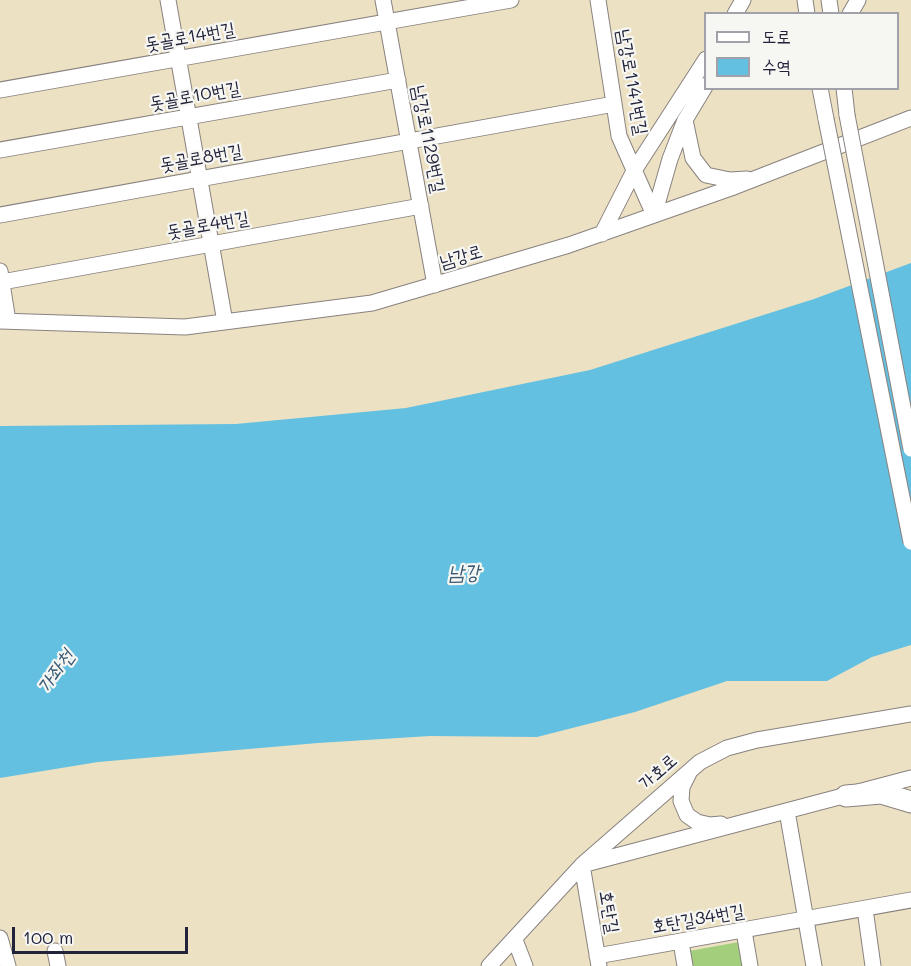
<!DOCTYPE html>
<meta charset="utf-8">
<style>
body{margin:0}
#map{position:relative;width:911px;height:966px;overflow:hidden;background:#ede1c3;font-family:Mali,"Poor Story",sans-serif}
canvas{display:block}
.legend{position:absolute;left:704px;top:12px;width:195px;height:78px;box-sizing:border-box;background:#f6f6f2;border:2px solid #a1a1a9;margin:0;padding:8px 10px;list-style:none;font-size:18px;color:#22223b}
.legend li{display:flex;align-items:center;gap:12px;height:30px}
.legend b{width:30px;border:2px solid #a1a1a9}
.scale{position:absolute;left:12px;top:927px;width:176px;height:27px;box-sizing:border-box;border:3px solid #22223b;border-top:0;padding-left:8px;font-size:18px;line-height:21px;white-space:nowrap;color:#22223b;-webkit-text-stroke:4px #f6f6f2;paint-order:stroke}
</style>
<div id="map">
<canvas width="911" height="966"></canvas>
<ul class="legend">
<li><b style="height:8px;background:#fff"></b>도로</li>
<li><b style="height:16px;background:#63c0e1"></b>수역</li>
</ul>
<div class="scale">100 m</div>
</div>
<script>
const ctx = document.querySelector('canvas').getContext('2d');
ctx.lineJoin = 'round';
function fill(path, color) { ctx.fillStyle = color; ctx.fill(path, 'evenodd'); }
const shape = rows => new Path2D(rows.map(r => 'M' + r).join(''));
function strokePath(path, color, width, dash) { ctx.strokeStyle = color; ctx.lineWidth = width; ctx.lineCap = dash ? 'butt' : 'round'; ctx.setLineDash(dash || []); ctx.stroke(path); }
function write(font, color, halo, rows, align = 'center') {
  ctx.font = font + ' Mali,"Poor Story",sans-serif'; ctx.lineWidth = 4.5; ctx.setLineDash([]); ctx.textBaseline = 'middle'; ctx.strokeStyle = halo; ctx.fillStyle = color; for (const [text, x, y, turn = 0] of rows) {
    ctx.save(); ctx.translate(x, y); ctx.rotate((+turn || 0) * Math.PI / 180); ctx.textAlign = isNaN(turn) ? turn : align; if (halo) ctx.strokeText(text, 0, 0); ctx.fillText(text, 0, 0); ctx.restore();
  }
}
const green = shape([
 [739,942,743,966,691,966,689,951]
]);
const water = shape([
 [911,263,911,645,872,657,827,681,727,681,635,712,537,737,430,736,318,743,98,762,0,778,0,426,236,424,406,408,590,370,814,299]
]);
const minor = shape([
 [168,0,225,322],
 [383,0,435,285],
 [598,0,619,136,654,215],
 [805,0,807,14],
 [829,0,831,14],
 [735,14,743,0],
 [850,14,858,0],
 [820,88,826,119],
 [844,88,847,115],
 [0,90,511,0],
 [685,120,693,158,706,175,730,180,747,179],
 [0,150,398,80],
 [0,215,614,104],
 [654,215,670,159,685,120,706,85],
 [602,234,635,169,706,59],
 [0,271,8,321],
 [2,282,421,206],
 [0,321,185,327,372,303,569,245,731,188,911,118],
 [690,771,682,787,681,801,687,815,697,822,710,825,721,824],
 [787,811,814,966],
 [865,909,873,966],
 [744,931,750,966],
 [0,938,8,966],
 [515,940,525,966],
 [681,942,685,966],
 [55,951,58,966],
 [597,956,911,900],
 [489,966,582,865,700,762,727,748,757,740,911,714],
 [599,966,582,865,911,778]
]);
const highway = shape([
 [846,796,881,793,911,802]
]);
const minorBridge = shape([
 [847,115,911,449],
 [826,119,911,542]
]);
const streetNames = [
 ["돗골로14번길",190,37,-10],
 ["남강로1141번길",632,82,80],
 ["돗골로10번길",195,96,-10],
 ["남강로1129번길",428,139,79],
 ["돗골로8번길",201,158,-10],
 ["돗골로4번길",208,225,-10],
 ["남강로",461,257,-16],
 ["가호로",658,772,-41],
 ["호탄길",609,912,80],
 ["호탄길34번길",698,919,-10]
];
const waterNames = [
 ["남강",464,573,-1],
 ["가좌천",56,672,-55]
];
fill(green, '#a3cf7c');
fill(water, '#63c0e1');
strokePath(minor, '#88827f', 17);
strokePath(highway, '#88827f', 23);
strokePath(minor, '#fff', 15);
strokePath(highway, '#fff', 21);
strokePath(minorBridge, '#88827f', 17, []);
strokePath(minorBridge, '#fff', 15);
write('18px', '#22223b', '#f6f6f2', streetNames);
write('italic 20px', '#395975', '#f6f6f2', waterNames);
</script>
